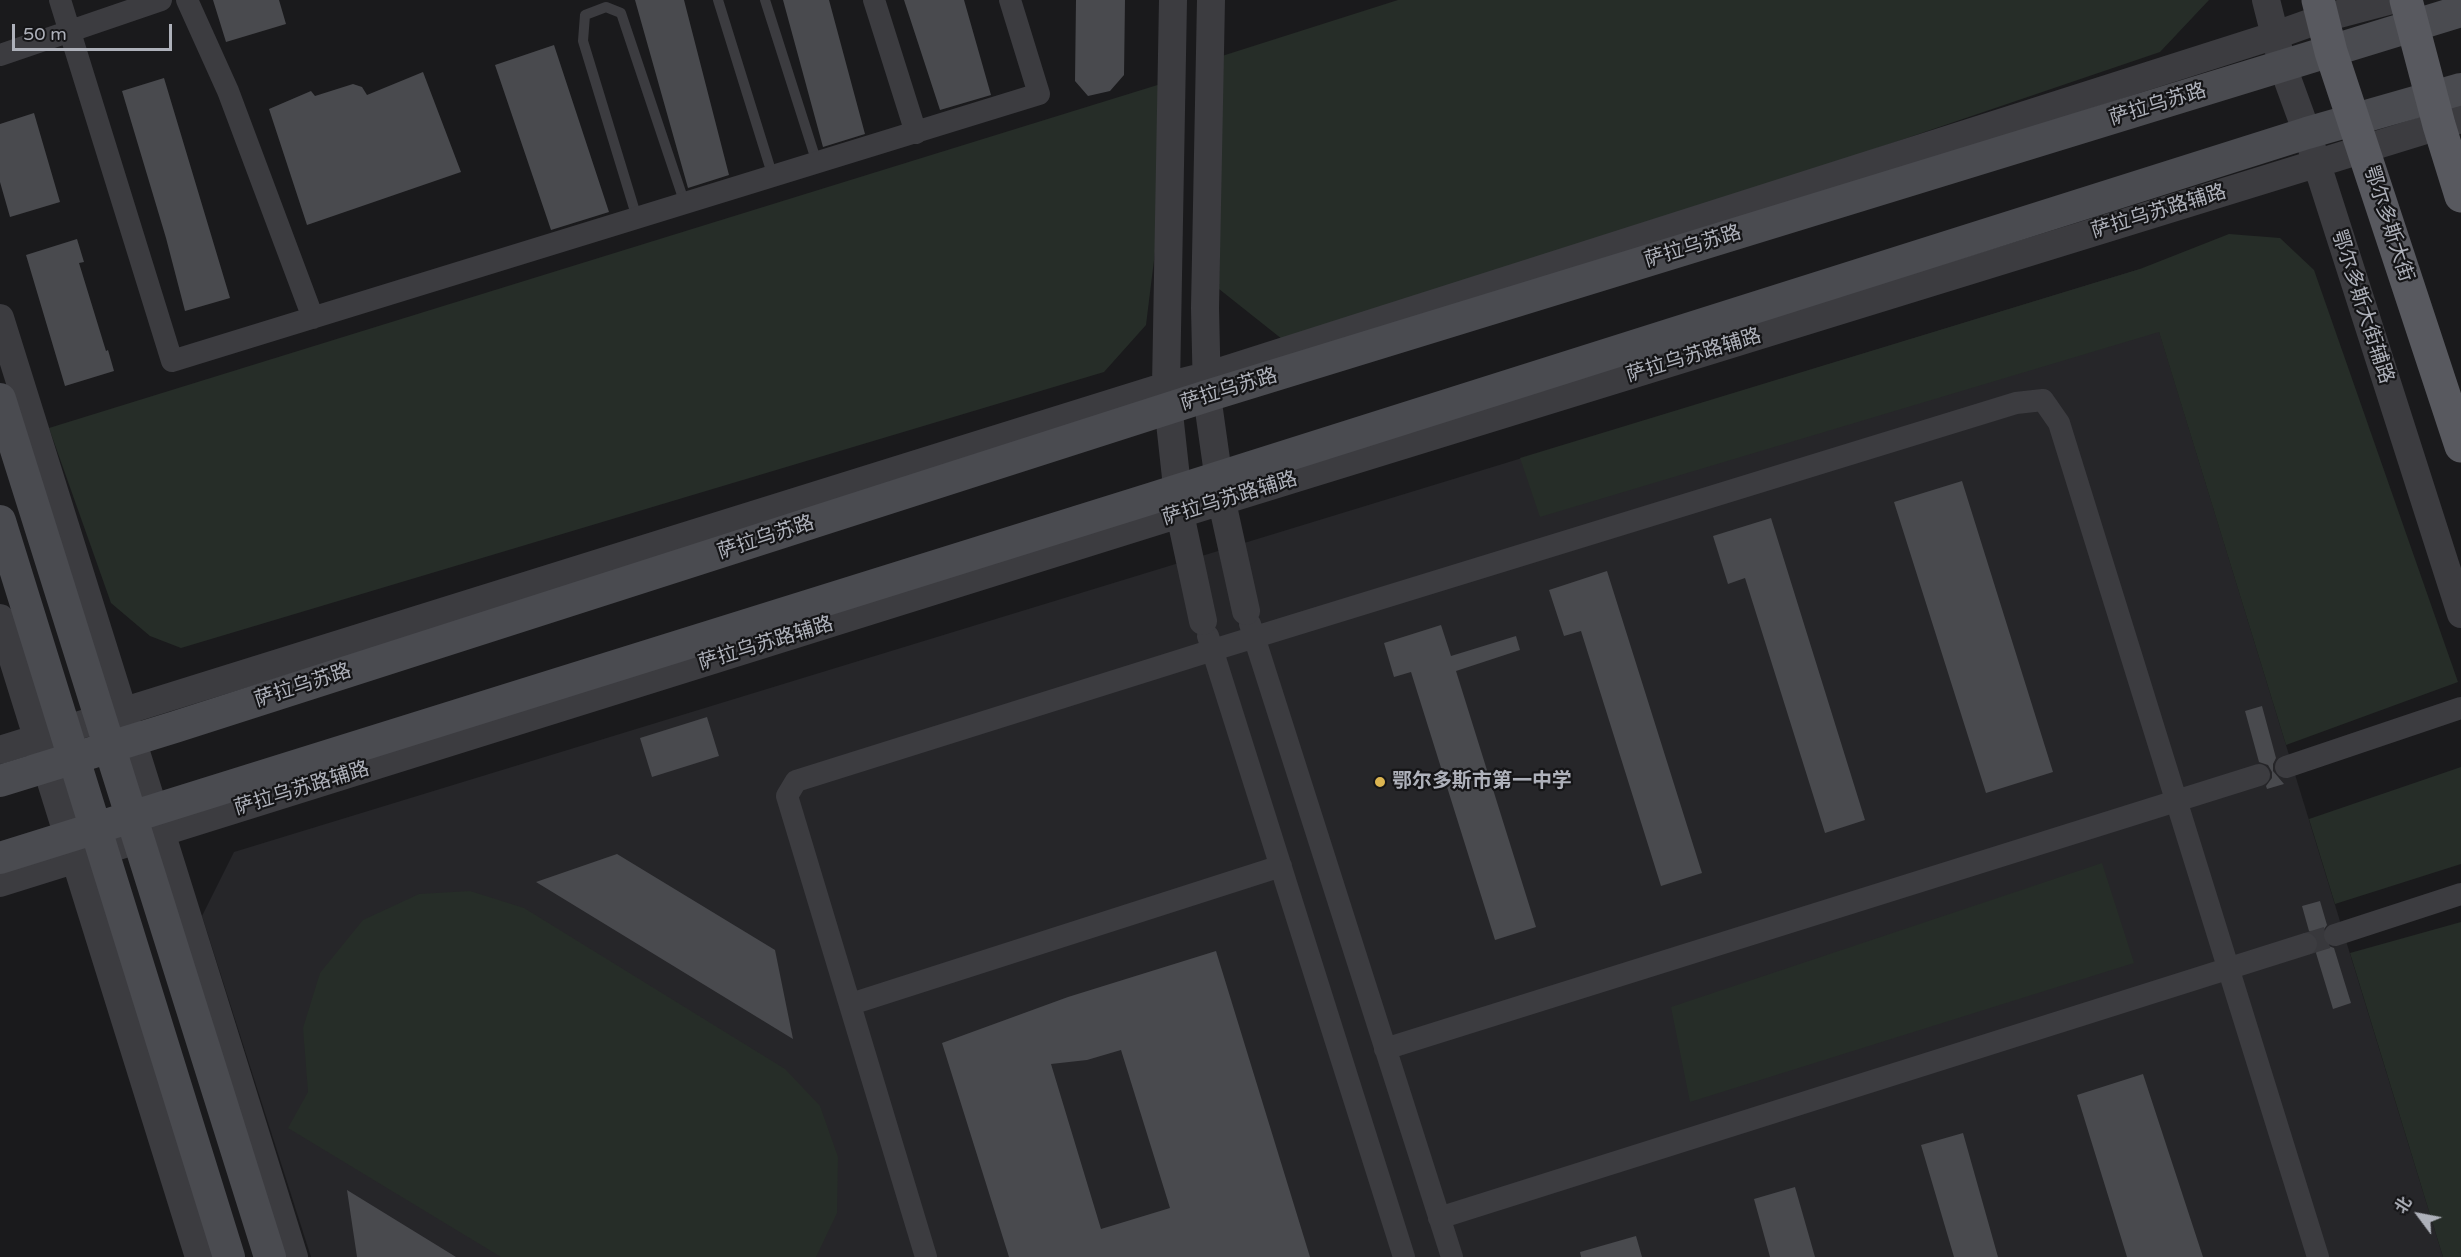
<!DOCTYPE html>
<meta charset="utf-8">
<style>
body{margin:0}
#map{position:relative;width:2461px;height:1257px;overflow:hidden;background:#1a1a1c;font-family:"Varela Round","Noto Sans SC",sans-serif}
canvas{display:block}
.north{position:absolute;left:2389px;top:1185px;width:60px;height:60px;-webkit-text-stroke:4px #151517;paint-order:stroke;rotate:302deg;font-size:16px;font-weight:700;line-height:24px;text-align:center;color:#aeb1ba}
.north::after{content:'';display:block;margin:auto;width:21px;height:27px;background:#aeb1ba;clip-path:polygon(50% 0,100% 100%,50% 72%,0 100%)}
.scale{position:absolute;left:12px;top:24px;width:160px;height:27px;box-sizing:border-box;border:3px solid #aeb1ba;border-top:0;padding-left:8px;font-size:18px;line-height:21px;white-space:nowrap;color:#aeb1ba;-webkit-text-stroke:4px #151517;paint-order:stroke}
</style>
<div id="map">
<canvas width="2461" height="1257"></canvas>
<div class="north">北</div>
<div class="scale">50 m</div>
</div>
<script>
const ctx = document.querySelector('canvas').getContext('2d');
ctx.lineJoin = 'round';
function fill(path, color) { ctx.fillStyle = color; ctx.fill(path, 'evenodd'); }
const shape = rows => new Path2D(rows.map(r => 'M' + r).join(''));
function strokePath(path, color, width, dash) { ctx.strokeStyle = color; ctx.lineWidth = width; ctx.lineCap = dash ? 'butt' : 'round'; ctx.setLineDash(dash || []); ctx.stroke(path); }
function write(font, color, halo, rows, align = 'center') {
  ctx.font = font + ' "Varela Round","Noto Sans SC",sans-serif'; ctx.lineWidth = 4.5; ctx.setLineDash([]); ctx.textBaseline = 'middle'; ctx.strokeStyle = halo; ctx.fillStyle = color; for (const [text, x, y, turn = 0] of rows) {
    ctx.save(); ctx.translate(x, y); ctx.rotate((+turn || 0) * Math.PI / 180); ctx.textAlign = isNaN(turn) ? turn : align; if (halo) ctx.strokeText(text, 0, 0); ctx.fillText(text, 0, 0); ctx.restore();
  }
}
const built = shape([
 [2140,269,2443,1257,311,1257,202,916,234,852]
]);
const green = shape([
 [1398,0,2209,0,2160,52,1292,347,1219,289,1222,56],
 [1164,83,1156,244,1146,325,1104,372,181,648,150,636,111,603,49,428],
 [2229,234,2280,238,2314,270,2458,682,2286,745,2159,332,1540,517,1520,458,2140,269],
 [2461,767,2461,864,2335,904,2309,819],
 [2102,863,2134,963,1690,1102,1671,1007],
 [470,891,524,908,785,1069,820,1106,838,1157,837,1213,816,1257,501,1257,288,1128,308,1092,303,1028,320,973,363,920,419,894],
 [2461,922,2461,1257,2443,1257,2350,953]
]);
const building = shape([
 [213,0,279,0,286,24,226,42],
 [635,0,684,0,729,175,688,188],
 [783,0,829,0,865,134,823,147],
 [904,0,964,0,991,95,940,110],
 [1076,0,1125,0,1124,75,1110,91,1088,96,1075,81],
 [554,45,609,212,551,230,495,65],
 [423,72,461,172,307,225,269,109,311,91,315,96,353,84,362,87,367,95],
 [164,78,230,298,185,311,166,238,122,91],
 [34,113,60,202,10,217,0,182,0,124],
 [77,239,84,262,79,263,106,351,108,350,114,371,65,386,26,255],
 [1962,481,2053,772,1986,793,1894,502],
 [1771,518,1865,820,1825,833,1745,578,1728,584,1713,536],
 [1607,571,1702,873,1661,886,1581,631,1564,636,1549,590],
 [1441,625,1451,656,1516,636,1520,650,1456,671,1536,927,1495,940,1411,672,1394,677,1384,643],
 [2262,706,2276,758,2273,764,2273,771,2284,784,2267,789,2266,786,2272,778,2272,772,2268,765,2259,762,2245,711],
 [707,717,719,756,652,777,640,738],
 [617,854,775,950,793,1039,536,882],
 [2320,901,2327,925,2322,932,2322,939,2326,945,2334,948,2351,1003,2333,1009,2316,953,2319,941,2315,934,2309,931,2302,906],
 [1216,951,1310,1257,1009,1257,942,1043,1068,997],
 [1121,1050,1170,1208,1101,1229,1051,1064,1087,1060],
 [2143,1074,2203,1257,2127,1257,2077,1095],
 [1963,1133,1998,1257,1954,1257,1921,1145],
 [1795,1187,1815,1257,1770,1257,1754,1199],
 [347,1190,456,1257,357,1257],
 [1636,1236,1642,1257,1581,1257,1580,1252]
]);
const minorTunnel = shape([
 [2306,944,2335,935]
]);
const service = shape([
 [718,0,773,177],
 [765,0,817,163],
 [637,218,583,41,585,15,606,7,621,13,685,204]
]);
const minor = shape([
 [60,0,172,361,1039,94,1010,0],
 [187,0,228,91,313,318],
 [874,0,916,133],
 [0,55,161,0],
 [1250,624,1452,1257],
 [1208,636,1404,1257],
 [2286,767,2461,708],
 [2335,935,2461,894],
 [851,1004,1281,866],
 [1385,1049,2259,775],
 [1439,1218,2306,944],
 [926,1257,787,796,796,781,1213,650,2016,403,2043,400,2059,423,2318,1257]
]);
const tertiary = shape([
 [1173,0,1166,386,1180,514,1203,621],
 [1211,0,1205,308,1207,396,1222,502,1246,611],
 [2266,0,2283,67,2307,133,2461,614],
 [0,318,294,1257],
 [0,618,199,1257],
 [0,750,1166,386,1206,376,2276,35,2324,18,2392,0],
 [0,883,1180,514,2461,119]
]);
const secondary = shape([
 [0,399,270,1257],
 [0,521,229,1257],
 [0,781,175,727,1207,396,2461,11],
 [0,858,1153,498,2307,133,2461,89]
]);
const primary = shape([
 [2318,0,2331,52,2461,446],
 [2406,0,2439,125,2461,196]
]);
const markers = [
 [1380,782,6,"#dcb551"]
];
const streetNames = [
 ["萨拉乌苏路",2158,105,-17],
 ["萨拉乌苏路辅路",2159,212,-17],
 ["鄂尔多斯大街",2388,224,72],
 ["萨拉乌苏路",1693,247,-17],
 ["鄂尔多斯大街辅路",2362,307,72],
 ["萨拉乌苏路辅路",1694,356,-17],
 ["萨拉乌苏路",1229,390,-17],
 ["萨拉乌苏路辅路",1230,499,-17],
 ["萨拉乌苏路",766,538,-18],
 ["萨拉乌苏路辅路",766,644,-17],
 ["萨拉乌苏路",303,686,-18],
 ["萨拉乌苏路辅路",302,789,-17]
];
const poiNames = [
 ["鄂尔多斯市第一中学",1392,782]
];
fill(built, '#262629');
fill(green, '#262d28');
fill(building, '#494a4e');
strokePath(minorTunnel, '#38383c', 22, [22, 11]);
strokePath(service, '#3c3c40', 10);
strokePath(minor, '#3c3c40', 22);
strokePath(tertiary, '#3c3c40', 28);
strokePath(secondary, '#4a4b50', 32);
strokePath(primary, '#58595f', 33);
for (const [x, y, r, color] of markers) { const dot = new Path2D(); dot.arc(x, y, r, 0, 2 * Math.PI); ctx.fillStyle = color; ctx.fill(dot); strokePath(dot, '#151517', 2); }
write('20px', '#aeb1ba', '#151517', streetNames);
write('bold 20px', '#aeb1ba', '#151517', poiNames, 'left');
</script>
